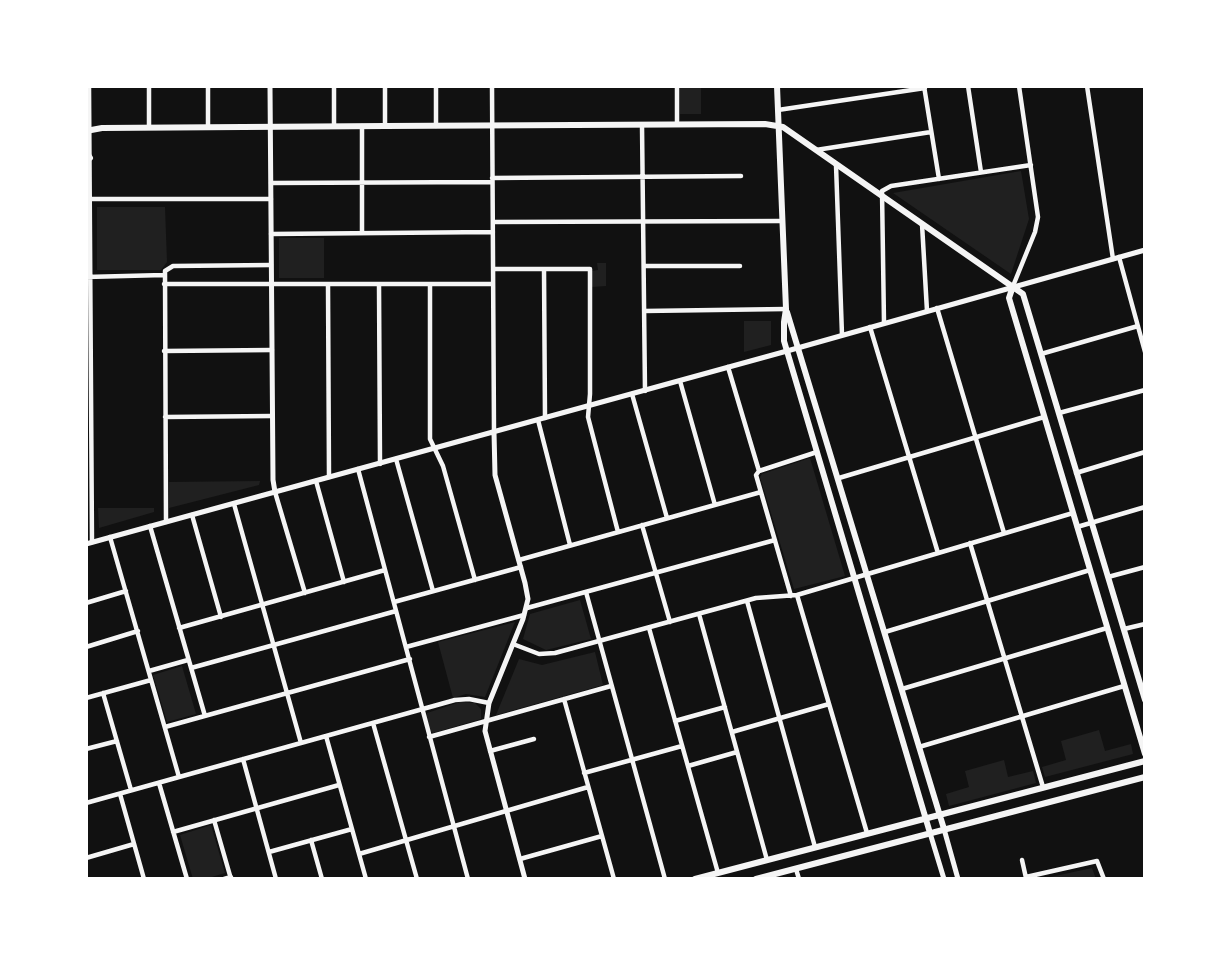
<!DOCTYPE html>
<style>
body{margin:0}
#map{position:relative;width:1231px;height:965px;overflow:hidden;background:#111;font-family:Jost,sans-serif}
canvas{display:block}
.frame{position:absolute;inset:0;border:88px solid #fff;pointer-events:none}
</style>
<div id="map">
<canvas width="1231" height="965"></canvas>
<div class="frame"></div>
</div>
<script>
const ctx = document.querySelector('canvas').getContext('2d');
ctx.lineJoin = 'round';
function fill(path, color) { ctx.fillStyle = color; ctx.fill(path, 'evenodd'); }
const shape = rows => new Path2D(rows.map(r => 'M' + r).join(''));
function strokePath(path, color, width, dash) { ctx.strokeStyle = color; ctx.lineWidth = width; ctx.lineCap = dash ? 'butt' : 'round'; ctx.setLineDash(dash || []); ctx.stroke(path); }
const green = shape([
 [680,86,701,86,701,114,680,114],
 [1021,171,1029,219,1011,274,893,193],
 [97,207,165,207,167,262,161,270,97,270],
 [279,238,324,238,324,278,279,278],
 [597,263,606,263,606,286,592,287,592,271,598,270],
 [744,321,771,321,771,345,744,352],
 [810,458,845,576,794,589,760,477,762,474],
 [260,481,259,485,169,508,169,482],
 [98,508,154,508,154,512,99,528],
 [580,600,591,639,546,650,523,639,530,614],
 [515,622,485,697,466,694,453,698,438,642],
 [595,652,603,685,496,715,519,659,542,665],
 [182,666,196,714,167,722,153,675],
 [460,702,475,703,481,709,481,719,433,733,430,731,426,717,427,713],
 [1099,730,1105,751,1131,744,1133,754,1045,777,1042,767,1066,760,1061,741],
 [1004,760,1008,777,1033,771,1036,783,949,806,946,794,969,787,965,771],
 [211,825,225,873,205,879,193,879,180,835],
 [1092,868,1096,879,1041,879]
]);
const minor = shape([
 [89,86,92,542],
 [149,86,149,127],
 [208,86,208,127],
 [334,86,334,126],
 [385,86,385,126],
 [436,86,436,126],
 [492,86,494,432],
 [677,86,677,124],
 [924,86,939,179],
 [968,86,981,172],
 [1087,86,1113,259],
 [778,110,925,88],
 [642,125,645,391],
 [362,126,362,233],
 [816,150,931,132],
 [836,165,842,335],
 [492,178,741,176],
 [271,183,492,182],
 [90,199,271,199],
 [493,222,782,221],
 [922,224,927,311],
 [271,234,493,232],
 [1119,257,1145,352],
 [644,266,740,266],
 [493,269,590,269,590,394,588,417,618,532],
 [544,269,545,418],
 [86,277,164,275],
 [164,284,493,284],
 [328,284,329,477],
 [379,284,380,464],
 [430,284,430,439,443,466,475,580],
 [1013,286,1035,232,1038,217,1019,86],
 [937,308,1004,533],
 [644,311,786,309],
 [884,323,882,191,891,186,1031,165],
 [870,327,938,553],
 [164,351,272,350],
 [1041,354,1138,326],
 [728,367,759,471],
 [680,381,715,505],
 [632,394,667,518],
 [1059,413,1145,390],
 [165,417,272,416],
 [538,420,570,545],
 [396,459,433,591],
 [358,469,468,879],
 [1076,473,1145,452],
 [839,478,1044,417],
 [316,481,344,582],
 [275,492,305,593],
 [234,504,301,743],
 [192,515,221,617],
 [166,522,165,271,173,266,271,265],
 [642,525,670,622],
 [150,526,205,716],
 [1077,527,1145,507],
 [110,537,179,777],
 [970,543,1043,787],
 [519,560,761,492],
 [1108,577,1145,567],
 [586,592,665,879],
 [797,595,867,833],
 [791,596,756,475,759,471,817,452],
 [747,601,815,847],
 [394,602,521,567],
 [86,603,126,591],
 [527,608,775,540],
 [699,614,767,860],
 [179,628,385,570],
 [649,628,718,873],
 [1124,629,1145,624],
 [885,632,1090,570],
 [513,644,539,654,555,653,756,598,797,595,1073,513],
 [86,647,138,631],
 [406,647,524,615],
 [191,668,396,611],
 [149,671,188,660],
 [902,689,1107,628],
 [103,693,131,790],
 [86,698,151,680],
 [564,699,614,879],
 [675,721,725,707],
 [373,723,417,879],
 [165,727,410,659],
 [732,732,829,704],
 [326,736,366,879],
 [429,737,611,686],
 [919,747,1124,686],
 [86,749,117,741],
 [490,751,534,739],
 [243,759,276,879],
 [688,766,737,752],
 [584,773,682,746],
 [159,783,187,879],
 [120,794,144,879],
 [86,803,455,700,469,699,489,703],
 [214,820,231,879],
 [173,832,339,785],
 [311,840,322,879],
 [269,852,352,829],
 [359,854,588,787],
 [86,858,134,844],
 [520,859,602,836],
 [1022,860,1026,878],
 [796,869,799,879],
 [1026,877,1097,861,1104,879],
 [224,879,231,877]
]);
const tertiary = shape([
 [270,86,273,480,275,492],
 [494,432,495,475,525,583,528,599,523,619,489,703,485,731,525,879],
 [86,544,787,351,1145,250],
 [944,829,958,879],
 [930,833,944,879]
]);
const secondary = shape([
 [777,86,786,309,784,322,784,341,930,833],
 [86,131,102,128,385,126,765,124,783,127,1023,294,1145,700],
 [86,152,90,158],
 [1013,286,1009,298,1145,754],
 [787,312,944,829],
 [695,879,1145,761],
 [756,879,1145,777]
]);
fill(green, '#202020');
strokePath(minor, '#f5f5f5', 4.5);
strokePath(tertiary, '#f5f5f5', 5);
strokePath(secondary, '#f5f5f5', 6);
</script>
